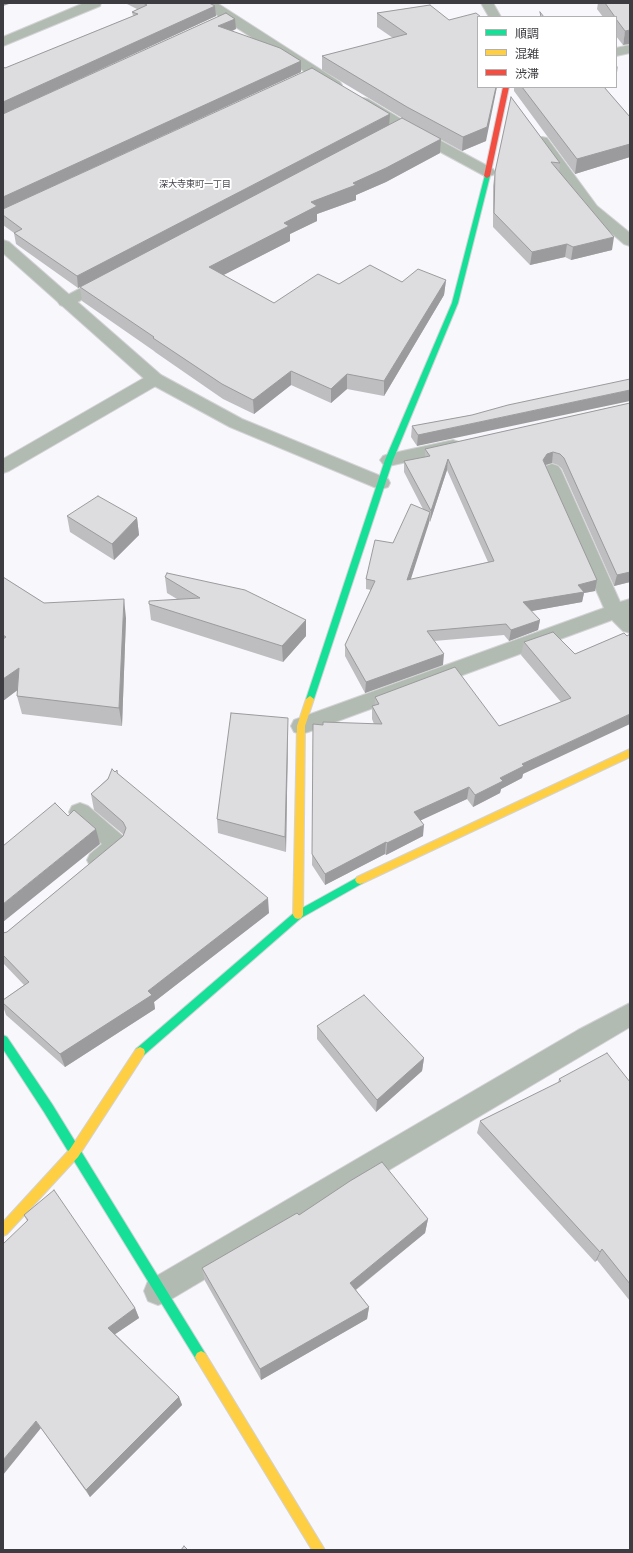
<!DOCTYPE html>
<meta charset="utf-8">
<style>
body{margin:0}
#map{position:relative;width:633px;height:1553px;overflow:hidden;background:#f7f7fc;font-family:Roboto,"Noto Sans JP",sans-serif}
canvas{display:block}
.frame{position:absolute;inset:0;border:4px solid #3d3d41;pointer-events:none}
.legend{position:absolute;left:477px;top:16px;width:140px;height:72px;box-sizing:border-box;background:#fff;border:1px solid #b1b1b3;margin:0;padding:5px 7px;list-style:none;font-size:12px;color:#3d3d41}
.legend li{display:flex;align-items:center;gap:8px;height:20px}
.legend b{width:20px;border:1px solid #b1b1b3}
</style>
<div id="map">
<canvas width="633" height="1553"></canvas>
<div class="frame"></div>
<ul class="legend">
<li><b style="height:5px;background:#16e098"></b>順調</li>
<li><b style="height:5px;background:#ffcf43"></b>混雑</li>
<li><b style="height:5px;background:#f24e42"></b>渋滞</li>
</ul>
</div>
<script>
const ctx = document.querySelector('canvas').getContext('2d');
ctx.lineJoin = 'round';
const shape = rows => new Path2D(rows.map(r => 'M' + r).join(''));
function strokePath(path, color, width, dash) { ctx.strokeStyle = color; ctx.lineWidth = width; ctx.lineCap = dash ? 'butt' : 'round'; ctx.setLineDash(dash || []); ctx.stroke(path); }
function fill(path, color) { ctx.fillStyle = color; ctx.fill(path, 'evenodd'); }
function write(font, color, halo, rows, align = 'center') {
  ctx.font = font + ' Roboto,"Noto Sans JP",sans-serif'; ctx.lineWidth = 4; ctx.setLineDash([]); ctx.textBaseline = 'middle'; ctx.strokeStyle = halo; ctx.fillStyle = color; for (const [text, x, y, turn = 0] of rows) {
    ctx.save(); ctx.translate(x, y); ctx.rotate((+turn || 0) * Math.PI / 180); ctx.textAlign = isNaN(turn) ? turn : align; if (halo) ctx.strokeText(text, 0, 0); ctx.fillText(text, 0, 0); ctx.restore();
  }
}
const lane = shape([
 [107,275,112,277,115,280,112,283,72,305,66,307,60,305,58,302,60,299,102,277,107,275],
 [155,374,161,375,163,379,161,383,9,471,3,473,3,459,149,375,155,374],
 [453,440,459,442,462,446,459,450,389,466,383,464,380,460,383,456,389,454,453,440],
 [552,464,558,466,561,470,620,602,630,599,630,633,623,631,612,620,308,732,301,734,294,732,291,726,294,720,604,608,543,470,546,466,552,464],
 [80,803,88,806,125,838,128,844,125,850,106,866,98,869,90,866,87,860,90,854,102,844,72,818,69,812,72,806,80,803]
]);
const street = shape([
 [84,3,101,3,100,6,3,46,3,37,84,3],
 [202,3,217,3,340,82,342,85,340,88,335,89,330,88,203,6,202,3],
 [481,3,493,3,501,17,489,17,481,3],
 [630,45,630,53,616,56,616,48,630,45],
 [363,98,368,99,406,122,493,169,495,172,493,175,488,176,483,175,396,128,358,105,356,102,358,99,363,98],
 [542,137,547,138,597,206,630,233,630,246,624,244,587,212,535,141,537,138,542,137],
 [3,240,9,242,161,375,242,419,388,479,390,483,388,487,381,489,374,487,230,427,149,383,3,253,3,240],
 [630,1003,630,1027,168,1301,158,1305,148,1301,144,1291,148,1281,578,1030,630,1003]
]);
const fast = shape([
 [485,175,490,176,458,303,393,460,314,699,310,702,307,701,306,699,385,460,452,303,485,175],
 [360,876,363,877,365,880,363,883,301,918,144,1055,140,1057,136,1055,135,1052,136,1049,295,912,360,876],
 [3,1035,7,1037,52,1104,205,1353,207,1357,205,1361,201,1363,197,1361,44,1112,3,1049,3,1035]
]);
const slow = shape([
 [310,696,314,699,305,726,303,915,301,918,298,919,295,918,293,915,297,726,306,699,310,696],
 [630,749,630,757,363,883,360,884,357,883,355,880,357,877,630,749],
 [140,1047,144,1049,145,1052,144,1055,78,1157,7,1234,3,1236,3,1222,70,1149,136,1049,140,1047],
 [201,1351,205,1353,325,1550,312,1550,197,1361,195,1357,197,1353,201,1351]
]);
const jam = shape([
 [503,87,509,87,490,176,487,178,484,176,503,87]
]);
const wall = shape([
 [125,3,209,3,215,6,216,16,13,110,236,29,232,31,301,61,301,72,56,185,389,125,441,139,440,153,386,182,356,195,356,200,317,214,317,221,290,234,290,241,223,275,274,303,339,284,446,280,444,295,384,396,347,389,331,403,291,385,254,414,223,399,155,352,154,351,82,301,80,287,78,288,16,244,14,233,3,225,3,67,5,68,133,16,132,12,137,9],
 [598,3,630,3,623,45,616,36,616,17,603,17,597,9],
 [430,5,486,141,462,151,407,121,322,70,322,56,393,38,377,27,377,13],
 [616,65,618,67,616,78],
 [514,87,604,87,630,117,630,157,575,174,514,91],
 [511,97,560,163,559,172,612,250,571,260,565,257,530,265,493,227,493,186,495,172],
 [630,403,630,582,614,586,562,469,558,465,552,463,546,465,595,591,584,593,582,602,531,611,540,620,538,630,509,641,504,635,434,641,443,665,365,693,345,656,345,645,371,590,366,589,366,579,393,543,423,509,404,472,404,461,425,457,425,449],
 [447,470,488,562,410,580,429,521,430,522],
 [472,415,417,446,411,437,412,426],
 [67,516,137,518,139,535,114,560,70,532],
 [3,577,44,603,126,618,122,726,22,714,17,696,17,690,3,701],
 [165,577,306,620,306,636,283,662,151,620,149,604,177,599,167,593],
 [624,633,523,774,522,778,501,789,500,793,473,807,467,799,420,820,423,836,386,855,385,854,325,885,312,865,313,724,323,725,374,724,372,719,372,706,375,705,375,697,499,726,561,702,521,655,524,642,575,654],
 [288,734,286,852,218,833,217,819],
 [117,770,118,774,269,913,154,1002,155,1009,65,1067,6,1015,3,1006,3,1000,24,985,3,963,3,933,7,932,123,836,124,835,94,810,91,794],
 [317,1026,424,1058,422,1071,376,1112,317,1039],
 [559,1079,630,1082,630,1301,597,1260,595,1262,477,1133,480,1121,558,1083],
 [24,1215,135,1308,139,1318,115,1334,179,1397,182,1405,90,1497,41,1428,27,1221],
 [299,1215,428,1219,425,1233,356,1290,369,1307,367,1319,261,1380,205,1281,202,1268]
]);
const shadedWall = shape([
 [3,3,12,3,3,6],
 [215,6,216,16,3,114,3,102],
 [235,19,236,29,219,37,218,26],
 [630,30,630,44,623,45,625,31],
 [301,61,301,72,3,209,3,197],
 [496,87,497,87,486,141,462,151,463,137],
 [390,114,389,126,78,288,77,276],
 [441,139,440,153,386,182,356,195,356,200,317,214,317,221,290,234,290,241,210,282,209,267,284,223,311,202,353,183],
 [630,144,630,157,575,174,577,159],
 [614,237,612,250,571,260,573,247],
 [567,244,565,257,530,265,532,252],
 [446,280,444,295,384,396,384,381],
 [291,371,291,385,254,414,253,400],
 [347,374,347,389,331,403,331,389],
 [630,390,630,401,417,446,418,435],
 [553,452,552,463,545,465,543,460,547,454],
 [448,459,447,470,430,522,431,511],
 [430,512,429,523,407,591,407,580],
 [137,518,139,535,114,560,112,544],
 [630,572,630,582,614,586,617,575],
 [597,580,595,591,584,593,582,602,521,613,523,602,578,585],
 [124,599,126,618,122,726,119,708],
 [306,620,306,636,283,662,282,646],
 [540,620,538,630,509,641,511,630],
 [444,654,443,665,365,693,366,682],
 [19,668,23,686,3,701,3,679],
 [630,714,630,724,523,774,522,778,501,789,500,793,473,807,475,795,522,764],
 [288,718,288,734,286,852,285,837],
 [469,787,467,799,413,824,414,812],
 [424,825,423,836,386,855,387,843],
 [96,829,100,844,3,922,3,904],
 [386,842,385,854,325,885,325,874],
 [268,898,269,913,154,1002,155,1009,65,1067,60,1054,148,991],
 [424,1058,422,1071,376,1112,377,1100],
 [428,1219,425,1233,349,1295,350,1283],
 [602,1249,597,1260,595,1262,600,1252],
 [369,1307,367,1319,261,1380,260,1369],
 [135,1308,139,1318,111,1337,108,1328],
 [179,1397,182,1405,90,1497,86,1490],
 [36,1421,41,1428,3,1475,3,1460]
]);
const building = shape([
 [143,3,209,3,215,6,3,102,3,67,5,68,138,14,132,12,147,5,143,3],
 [605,3,630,3,630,30,625,31,616,19,616,17,615,17,605,3],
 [430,5,449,20,476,13,481,17,478,17,478,87,496,87,487,127,463,137,407,107,322,56,407,34,377,13,430,5],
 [540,12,544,17,541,17,540,12],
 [226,13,235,19,218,26,280,48,301,61,3,197,3,114,226,13],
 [312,68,390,114,77,276,14,233,22,229,3,215,3,209,312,68],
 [522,87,604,87,630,117,630,144,577,159,522,87],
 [511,97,560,163,551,162,614,237,573,247,567,244,532,252,494,213,495,172,511,97],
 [402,118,441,139,386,168,353,183,356,185,311,202,317,206,284,223,289,226,209,267,274,303,318,274,339,284,370,265,402,282,418,269,446,280,384,381,347,374,331,389,291,371,253,400,222,384,153,338,154,337,80,287,402,118],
 [630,379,630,390,418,435,412,426,472,415,508,405,630,379],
 [630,403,630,572,617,575,564,458,560,454,553,452,547,454,543,460,597,580,578,585,584,592,523,602,540,620,511,630,506,624,427,631,444,654,366,682,345,645,375,581,366,579,375,540,393,543,411,504,430,512,407,580,494,561,448,459,431,511,404,461,430,456,425,449,630,403],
 [98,496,137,518,112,544,67,516,98,496],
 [167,573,245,590,306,620,282,646,149,604,149,601,200,598,165,577,167,573],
 [3,577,44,603,124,599,119,708,17,696,19,668,3,679,3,639,6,637,3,635,3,577],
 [553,632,575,654,624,633,627,636,630,634,630,714,522,764,524,766,500,778,503,781,475,795,469,787,414,812,424,825,387,843,386,842,325,874,312,854,313,724,323,725,323,722,382,724,372,706,379,704,375,697,455,667,499,726,571,698,524,642,553,632],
 [231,713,288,718,285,837,217,819,231,713],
 [112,769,115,772,117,770,117,773,268,898,148,991,152,995,60,1054,3,1003,3,1000,29,982,3,955,3,933,7,932,123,836,126,828,123,822,91,794,108,779,112,769],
 [55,803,68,816,74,810,96,829,3,904,3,846,55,803],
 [364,995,424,1058,377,1100,317,1026,364,995],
 [607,1053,630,1082,630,1284,602,1249,600,1252,480,1121,561,1081,559,1079,607,1053],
 [382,1162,428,1219,350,1283,369,1307,260,1369,202,1268,297,1213,299,1215,350,1181,382,1162],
 [54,1190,135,1308,108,1328,179,1397,86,1490,36,1421,3,1460,3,1244,28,1220,24,1215,54,1190],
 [184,1546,188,1550,181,1550,184,1546]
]);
const farNeighbourhoodnames = [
 ["深大寺東町一丁目",195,185]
];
strokePath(lane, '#d3d3d6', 2);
strokePath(street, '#d3d3d6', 2);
strokePath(fast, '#d3d3d6', 2);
strokePath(slow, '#d3d3d6', 2);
strokePath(jam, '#d3d3d6', 2);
fill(lane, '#b1bbb1');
fill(street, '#b1bbb1');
fill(fast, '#16e098');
fill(slow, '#ffcf43');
fill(jam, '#f24e42');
fill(wall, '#bebec1');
fill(shadedWall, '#9b9b9d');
fill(building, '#dddde0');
strokePath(building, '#9b9b9d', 1);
write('9px', '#45454e', '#fff', farNeighbourhoodnames);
</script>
